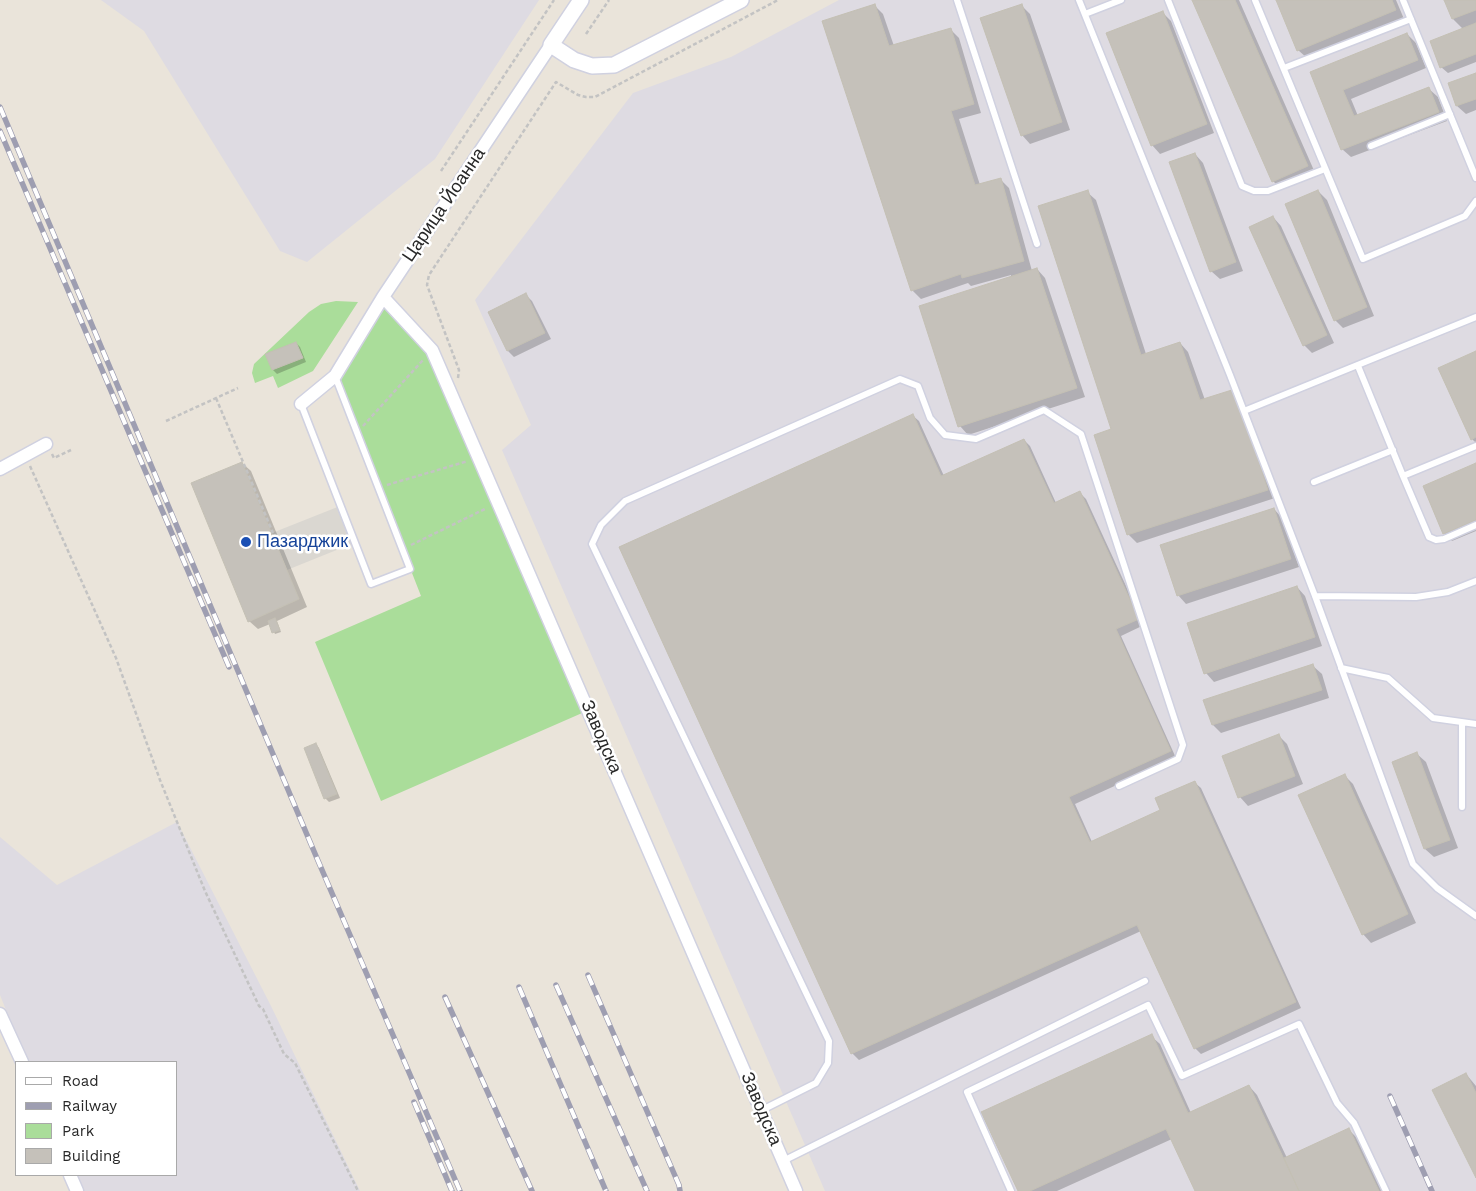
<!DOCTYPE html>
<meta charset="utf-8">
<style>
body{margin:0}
#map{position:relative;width:1476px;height:1191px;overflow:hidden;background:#eae4da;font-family:"Work Sans",sans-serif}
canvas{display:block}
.legend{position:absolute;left:15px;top:1061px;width:162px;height:115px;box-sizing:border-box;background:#fff;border:1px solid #a9a9a9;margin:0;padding:6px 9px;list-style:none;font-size:15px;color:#282828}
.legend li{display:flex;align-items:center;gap:10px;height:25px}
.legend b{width:25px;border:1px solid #a9a9a9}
</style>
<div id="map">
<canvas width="1476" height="1191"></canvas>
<ul class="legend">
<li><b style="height:6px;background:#fff"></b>Road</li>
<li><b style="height:6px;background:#9e9eb1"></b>Railway</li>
<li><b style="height:14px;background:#aadd9a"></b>Park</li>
<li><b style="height:14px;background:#c5c1ba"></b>Building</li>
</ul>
</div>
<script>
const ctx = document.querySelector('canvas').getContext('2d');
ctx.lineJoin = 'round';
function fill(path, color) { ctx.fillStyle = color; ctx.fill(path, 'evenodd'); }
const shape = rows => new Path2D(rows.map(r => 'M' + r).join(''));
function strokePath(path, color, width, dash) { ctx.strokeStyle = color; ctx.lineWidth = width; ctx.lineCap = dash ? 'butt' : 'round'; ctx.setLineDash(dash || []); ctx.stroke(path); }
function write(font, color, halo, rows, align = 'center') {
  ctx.font = font + ' "Work Sans",sans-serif'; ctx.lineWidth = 5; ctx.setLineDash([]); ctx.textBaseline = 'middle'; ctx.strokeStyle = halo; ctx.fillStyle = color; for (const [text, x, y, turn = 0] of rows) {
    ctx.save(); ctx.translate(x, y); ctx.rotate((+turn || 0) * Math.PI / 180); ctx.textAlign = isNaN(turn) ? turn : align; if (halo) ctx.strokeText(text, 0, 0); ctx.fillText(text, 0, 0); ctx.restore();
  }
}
const industrial = shape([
 [101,0,539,0,435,159,307,262,280,251,144,31],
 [839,0,1476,0,1476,1191,825,1191,502,450,531,425,475,300,633,93,731,57],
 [177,822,271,1006,360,1191,74,1191,70,1175,176,1175,176,1062,27,1062,0,995,0,837,57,885]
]);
const green = shape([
 [383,297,432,350,589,710,381,801,315,642,421,596,335,376],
 [336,301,358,302,313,371,278,388,273,376,255,383,252,373,254,364,309,312,321,304]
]);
const plaza = shape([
 [340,506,354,543,287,570,272,533]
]);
const shadow = shape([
 [1194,0,1239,0,1316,175,1281,189,1273,181],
 [1278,0,1396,0,1404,19,1307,58,1298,50],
 [1445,0,1476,0,1476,62,1448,73,1441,67,1463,29,1453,19],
 [1021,5,1030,14,1070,130,1030,144,1022,135],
 [875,6,883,14,894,46,951,30,959,38,981,113,959,119,980,185,1000,179,1009,188,1032,271,1037,269,1045,278,1085,397,968,435,960,426,1011,278,1011,275,971,286,968,283,921,299,912,290],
 [1162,12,1171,21,1214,133,1160,154,1152,145],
 [1407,34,1416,43,1426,68,1351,99,1358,116,1429,89,1438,97,1447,121,1351,157,1342,149,1312,72],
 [1476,74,1476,110,1466,114,1457,106,1449,84],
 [1195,154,1203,163,1243,271,1220,279,1211,271],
 [1318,191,1327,200,1374,316,1343,328,1335,320],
 [1087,192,1096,200,1146,354,1180,343,1188,352,1205,400,1234,391,1243,399,1275,498,1137,543,1128,534,1113,430],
 [1273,217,1281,226,1334,343,1312,353,1304,345],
 [526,295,532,301,551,339,514,357,508,351,489,312],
 [296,343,300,347,306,362,277,374,273,370,267,355],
 [1476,352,1476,443,1472,439],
 [912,415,919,421,944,476,1024,440,1030,446,1056,503,1080,493,1086,499,1144,625,1121,636,1176,758,1075,804,1092,842,1162,810,1194,782,1201,788,1301,1008,1201,1054,1195,1048,1141,931,859,1060,852,1053],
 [242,463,251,471,307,607,277,621,281,632,275,634,270,624,258,629,249,621],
 [1476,464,1476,531,1452,541,1444,533],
 [1274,509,1282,518,1299,567,1186,604,1178,595],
 [1297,587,1305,596,1322,646,1214,682,1206,673],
 [1313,666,1322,674,1329,698,1221,733,1213,725,1205,701],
 [1279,736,1287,744,1303,784,1248,806,1240,797],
 [316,744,319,748,340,798,329,802,325,798],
 [1417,754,1426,762,1458,848,1434,857,1425,849,1393,762],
 [1345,776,1353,784,1416,923,1371,943,1363,934],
 [1151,1036,1160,1044,1191,1113,1249,1086,1257,1095,1287,1158,1349,1130,1357,1138,1382,1191,1196,1191,1172,1139,1057,1191,1019,1191],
 [1466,1074,1476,1086,1476,1175]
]);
const building = shape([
 [1192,0,1235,0,1308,166,1272,182,1192,0],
 [1276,0,1392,0,1396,10,1297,51,1276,0],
 [1444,0,1476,0,1476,10,1452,19,1444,0],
 [875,4,889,46,951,28,974,104,951,111,975,185,1001,178,1024,261,962,278,961,274,911,291,822,21,875,4],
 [1022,4,1062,122,1021,136,980,18,1022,4],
 [1163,11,1207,124,1151,146,1106,33,1163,11],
 [1476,23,1476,54,1440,68,1430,41,1476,23],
 [1407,33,1418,60,1343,90,1354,116,1429,87,1439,112,1341,150,1310,72,1407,33],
 [1476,73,1476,99,1456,106,1448,83,1476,73],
 [1195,153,1236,262,1210,272,1169,162,1195,153],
 [1088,190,1141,355,1180,342,1200,400,1235,389,1268,490,1127,535,1094,435,1111,429,1038,206,1088,190],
 [1318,190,1367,307,1334,321,1285,204,1318,190],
 [1273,216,1327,335,1303,346,1249,227,1273,216],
 [1037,268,1077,388,958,427,919,306,1037,268],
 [526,293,545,333,507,351,488,312,526,293],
 [296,342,303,358,272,370,265,354,296,342],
 [1476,351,1476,437,1471,440,1438,368,1476,351],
 [913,414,941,476,1024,439,1054,503,1080,491,1139,619,1116,629,1171,751,1069,797,1090,842,1160,810,1155,798,1195,781,1296,1002,1194,1049,1137,925,851,1054,619,547,913,414],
 [242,462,299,599,248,622,191,483,242,462],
 [1476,463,1476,520,1443,534,1423,486,1476,463],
 [1274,508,1291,559,1177,596,1160,545,1274,508],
 [1297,586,1315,637,1204,674,1187,623,1297,586],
 [275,618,280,630,272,633,268,621,275,618],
 [1313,664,1322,690,1212,725,1203,700,1313,664],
 [1279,734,1295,776,1238,798,1222,756,1279,734],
 [316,743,337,794,324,799,304,748,316,743],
 [1417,752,1450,840,1424,849,1392,762,1417,752],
 [1345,774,1408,914,1362,935,1298,795,1345,774],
 [1152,1034,1188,1113,1249,1085,1299,1191,1195,1191,1166,1129,1030,1191,1018,1191,981,1112,1152,1034],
 [1466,1073,1476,1093,1476,1178,1432,1090,1466,1073],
 [1349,1128,1379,1191,1299,1191,1284,1158,1349,1128]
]);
const path = shape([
 [586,34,609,0],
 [441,171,554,0],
 [458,378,459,370,427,285,429,275,556,82,578,95,586,97,595,97,778,0],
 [216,398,273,533],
 [166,421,238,388],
 [363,426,423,360],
 [52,454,54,458,71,450],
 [30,466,116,658,160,780,205,891,259,1006,263,1009,284,1054,295,1063,358,1191],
 [387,485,468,461],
 [411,545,487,508]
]);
const service = shape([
 [957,0,1037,244],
 [1079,0,1230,375,1315,596,1413,864,1437,888,1476,916],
 [1168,0,1242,186,1254,191,1268,191,1325,169],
 [1255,0,1363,259,1465,216,1476,201],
 [1403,0,1476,178],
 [1085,14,1121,0],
 [1284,68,1411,19],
 [1371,146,1450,114],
 [1358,366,1403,476,1476,446],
 [301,404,371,584,410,569,335,376],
 [1244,411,1476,317],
 [1403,476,1429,537,1436,540,1444,539,1476,525],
 [1314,482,1393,450],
 [1315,596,1416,597,1448,592,1476,581],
 [1341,668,1388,678,1433,718,1476,724],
 [1462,723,1462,807],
 [762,1110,816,1083,828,1063,829,1041,592,544,601,525,625,501,900,379,918,386,930,418,945,435,976,439,1044,410,1081,434,1183,745,1178,759,1119,786],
 [783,1161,1145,981],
 [1011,1191,967,1092,1148,1005,1182,1076,1299,1024,1337,1103,1354,1123,1386,1191]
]);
const minor = shape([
 [383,297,432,350,796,1191],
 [301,404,335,376,383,297,551,45],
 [0,469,46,444],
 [0,1014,22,1062],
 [70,1175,77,1191]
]);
const tertiary = shape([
 [581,0,551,45,574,60,592,66,614,65,741,0]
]);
const rail = shape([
 [0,107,316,856,460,1191],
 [0,131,229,667],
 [588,975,679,1185,680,1191],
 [556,985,647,1191],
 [519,987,606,1191],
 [445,997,532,1191],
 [1390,1096,1432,1191],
 [414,1102,452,1191]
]);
const markers = [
 [246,542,6,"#1a4fb4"]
];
const streetNames = [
 ["Царица Йоанна",444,205,-56],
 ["Заводска",601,737,67],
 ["Заводска",761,1109,67]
];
const transitNames = [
 ["Пазарджик",257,542]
];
fill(industrial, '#dedbe2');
fill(green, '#aadd9a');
fill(plaza, '#dad7d1');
fill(shadow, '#0003');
fill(building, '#c5c1ba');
strokePath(building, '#c4c0b4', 1);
strokePath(service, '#d0d1e0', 9);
strokePath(minor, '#d0d1e0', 15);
strokePath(tertiary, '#d0d1e0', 18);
strokePath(path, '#c3c3c3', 2.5, [4, 2.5]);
strokePath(service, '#fff', 6);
strokePath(minor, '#fff', 12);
strokePath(tertiary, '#fff', 15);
strokePath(rail, '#9e9eb1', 5.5);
strokePath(rail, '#fff', 4, [11]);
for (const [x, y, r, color] of markers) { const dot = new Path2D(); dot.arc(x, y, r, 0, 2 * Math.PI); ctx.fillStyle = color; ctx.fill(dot); strokePath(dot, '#fff', 2); }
write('18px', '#282828', '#fff', streetNames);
write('18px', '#164399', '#fff', transitNames, 'left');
</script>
